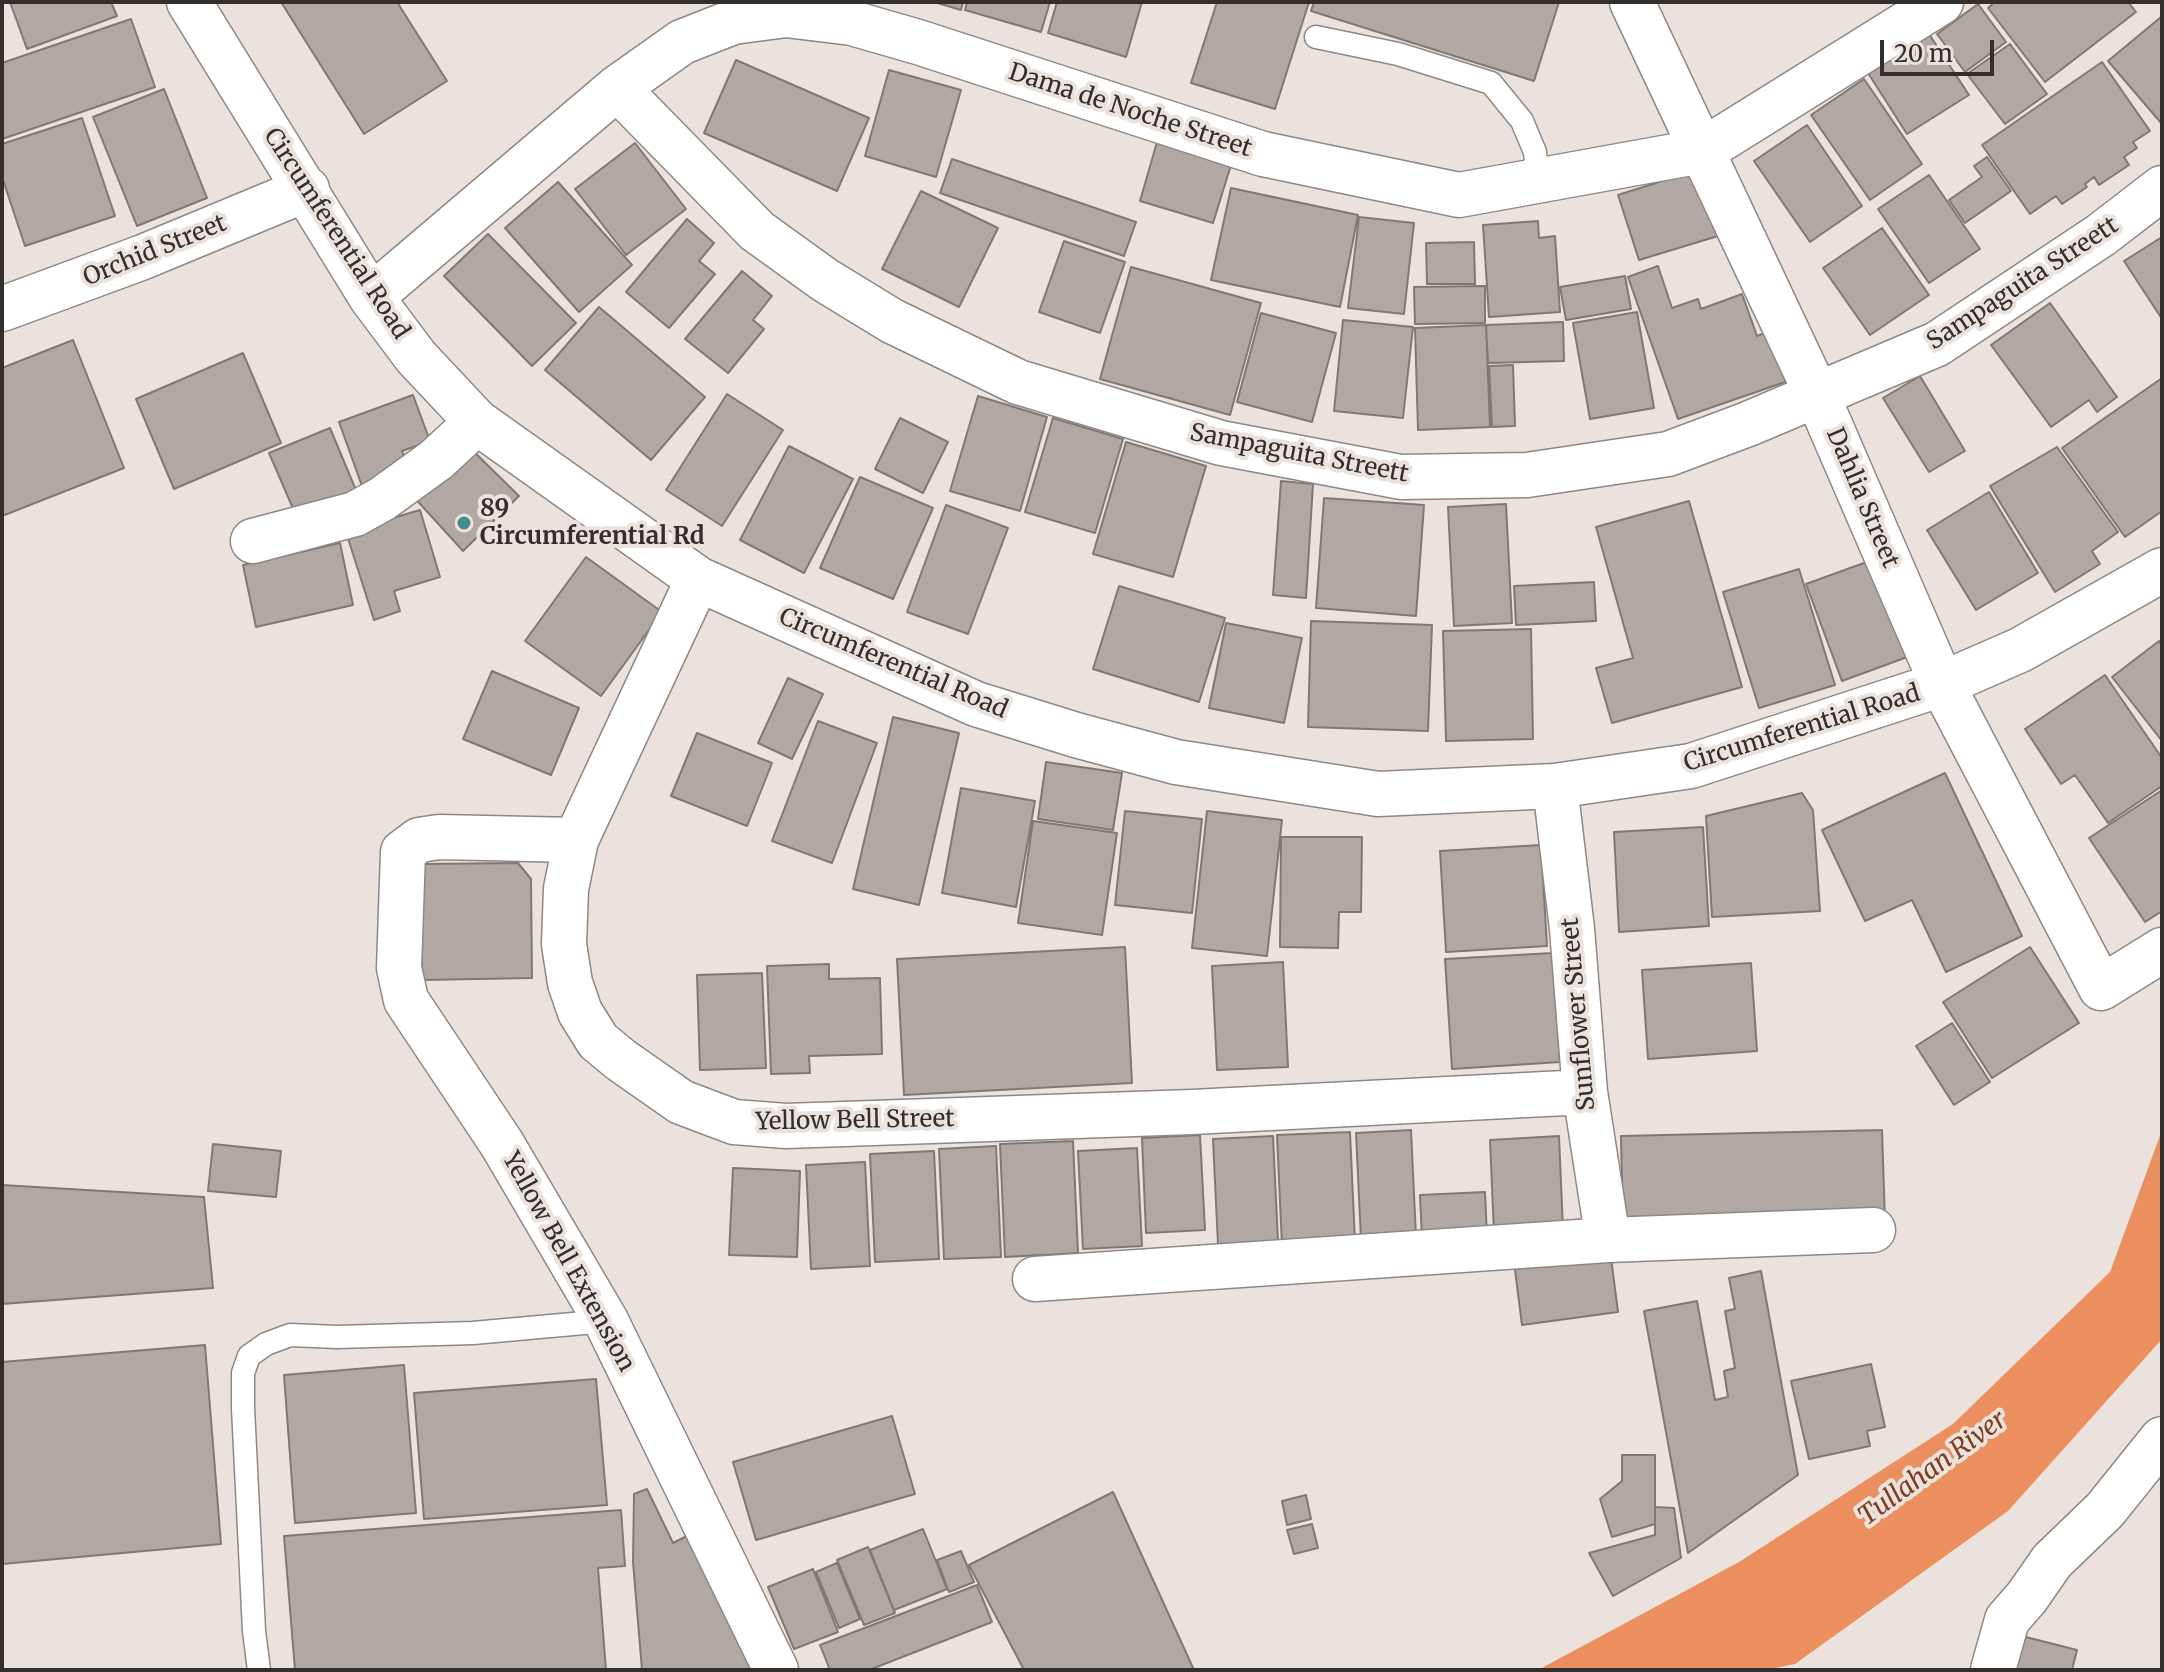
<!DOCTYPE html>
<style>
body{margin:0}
#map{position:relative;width:2164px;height:1672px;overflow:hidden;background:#ece2dd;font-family:Merriweather,serif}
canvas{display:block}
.frame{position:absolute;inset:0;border:4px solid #332f2d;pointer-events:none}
.scale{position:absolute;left:1880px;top:40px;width:114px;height:36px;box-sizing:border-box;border:4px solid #332f2d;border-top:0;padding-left:10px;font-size:24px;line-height:28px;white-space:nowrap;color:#332f2d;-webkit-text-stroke:6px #ece2dd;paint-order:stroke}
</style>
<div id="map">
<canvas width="2164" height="1672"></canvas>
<div class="frame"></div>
<div class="scale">20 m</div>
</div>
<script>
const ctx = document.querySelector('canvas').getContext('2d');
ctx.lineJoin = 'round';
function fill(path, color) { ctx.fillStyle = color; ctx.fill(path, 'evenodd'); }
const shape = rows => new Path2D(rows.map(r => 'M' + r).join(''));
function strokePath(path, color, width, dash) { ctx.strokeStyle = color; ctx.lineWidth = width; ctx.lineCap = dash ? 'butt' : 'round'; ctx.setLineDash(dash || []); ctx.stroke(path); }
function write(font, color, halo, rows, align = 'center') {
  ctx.font = font + ' Merriweather,serif'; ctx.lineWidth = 8; ctx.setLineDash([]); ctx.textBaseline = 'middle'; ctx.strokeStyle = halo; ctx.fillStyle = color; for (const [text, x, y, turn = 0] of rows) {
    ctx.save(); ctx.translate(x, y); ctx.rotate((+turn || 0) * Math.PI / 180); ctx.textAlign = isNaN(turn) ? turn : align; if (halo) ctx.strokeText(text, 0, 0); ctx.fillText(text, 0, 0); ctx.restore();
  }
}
const water = shape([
 [2162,1130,2162,1339,2008,1511,1795,1664,1765,1670,1538,1670,1739,1562,1953,1424,2110,1272]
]);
const building = shape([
 [10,2,111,2,117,16,27,49,10,2],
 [281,2,397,2,447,81,364,134,281,2],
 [934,2,963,2,961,10,934,2],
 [967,2,1050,2,1041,32,965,10,967,2],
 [1057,2,1142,2,1126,57,1048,33,1057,2],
 [1217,2,1309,2,1275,109,1191,83,1217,2],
 [1314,2,1559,2,1534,81,1311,11,1314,2],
 [1995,2,2128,2,2136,12,2045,82,1988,8,1995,2],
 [1978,4,2006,42,1965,72,1937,34,1978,4],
 [2161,17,2162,18,2162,124,2108,61,2161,17],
 [131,19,155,87,2,139,2,63,131,19],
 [1929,34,1969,95,1907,134,1868,73,1929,34],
 [2010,44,2047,94,2005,124,1967,74,2010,44],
 [736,60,869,118,837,191,704,133,736,60],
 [2102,62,2150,131,2133,142,2137,148,2124,157,2129,165,2099,185,2094,177,2085,184,2087,187,2062,204,2056,196,2030,214,1982,145,2102,62],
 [889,70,961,90,936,177,865,156,889,70],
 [1864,79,1922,164,1870,200,1811,115,1864,79],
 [164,89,207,198,137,226,93,117,164,89],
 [82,118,115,216,25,246,2,177,2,144,82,118],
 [1807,125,1862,206,1810,242,1754,161,1807,125],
 [1157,142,1231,165,1213,223,1140,201,1157,142],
 [635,143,686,209,626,255,575,189,635,143],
 [1987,157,2011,191,1965,223,1949,200,1982,177,1974,166,1987,157],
 [952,159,1136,222,1124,256,940,193,952,159],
 [1697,170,1718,236,1639,260,1618,195,1697,170],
 [1929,175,1980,249,1929,283,1878,209,1929,175],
 [558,182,632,265,579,312,505,228,558,182],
 [1231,188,1358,215,1340,307,1211,280,1231,188],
 [921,191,998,228,959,307,882,269,921,191],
 [1359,217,1414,223,1404,314,1348,308,1359,217],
 [687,219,714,243,699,261,715,274,669,328,626,292,687,219],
 [1538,221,1539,238,1555,236,1560,312,1489,317,1483,225,1538,221],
 [1882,228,1929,295,1870,335,1823,268,1882,228],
 [488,234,576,323,532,366,444,276,488,234],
 [2162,237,2162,319,2124,261,2162,237],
 [1064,241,1125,262,1100,333,1039,312,1064,241],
 [1474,242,1475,284,1427,284,1426,243,1474,242],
 [1658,266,1672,308,1698,299,1701,309,1742,294,1757,336,1773,330,1791,380,1678,419,1628,277,1658,266],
 [1131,267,1261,303,1230,415,1100,379,1131,267],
 [742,271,772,296,753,320,764,329,728,373,685,339,742,271],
 [1625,276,1631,309,1566,320,1560,287,1625,276],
 [1485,286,1485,323,1415,324,1414,287,1485,286],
 [2050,303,2117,397,2097,412,2089,400,2051,427,1991,345,2050,303],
 [599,307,705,397,651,460,545,370,599,307],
 [1637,312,1654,408,1590,419,1573,323,1637,312],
 [1261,313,1336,333,1312,422,1237,402,1261,313],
 [1343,320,1413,327,1403,418,1334,411,1343,320],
 [1563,322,1564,361,1488,363,1486,325,1563,322],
 [1486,325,1490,427,1418,430,1415,328,1486,325],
 [73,340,124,468,2,516,2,368,73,340],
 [243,353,281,443,174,489,136,399,243,353],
 [1513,365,1515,426,1492,427,1489,366,1513,365],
 [1920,376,1965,451,1929,472,1883,398,1920,376],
 [2162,378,2162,511,2125,537,2062,448,2162,378],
 [727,394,783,430,722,526,666,490,727,394],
 [413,395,430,441,402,451,409,469,362,486,339,422,413,395],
 [978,396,1047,417,1020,511,950,491,978,396],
 [900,418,948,442,923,493,875,469,900,418],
 [1053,418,1123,439,1095,533,1025,512,1053,418],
 [330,428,358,495,298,520,269,453,330,428],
 [1126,442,1206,466,1173,577,1093,554,1126,442],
 [465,443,519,496,463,551,412,495,465,443],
 [789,446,853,479,804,573,740,540,789,446],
 [2057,447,2118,532,2092,551,2100,564,2055,592,1990,486,2057,447],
 [860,477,933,508,893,599,820,568,860,477],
 [1281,481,1313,484,1306,598,1273,595,1281,481],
 [1989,492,2038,573,1976,610,1927,530,1989,492],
 [1324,498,1424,505,1416,616,1316,608,1324,498],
 [1689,501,1742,687,1612,723,1596,668,1633,658,1596,527,1689,501],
 [1506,504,1512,623,1454,626,1448,507,1506,504],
 [946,505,1008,528,968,634,907,612,946,505],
 [420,510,440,577,394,591,400,611,374,620,346,532,420,510],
 [340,543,353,605,256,627,243,565,340,543],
 [586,557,662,612,601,696,525,641,586,557],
 [1875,559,1910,656,1842,681,1806,584,1875,559],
 [1799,569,1835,685,1759,708,1723,592,1799,569],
 [1594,582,1596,621,1516,625,1514,586,1594,582],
 [1119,586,1225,618,1199,702,1093,669,1119,586],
 [1311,621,1432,625,1428,731,1308,727,1311,621],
 [1226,623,1302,638,1284,723,1209,708,1226,623],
 [1531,629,1533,739,1446,741,1443,631,1531,629],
 [2159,641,2162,646,2162,741,2112,677,2159,641],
 [492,671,579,708,551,775,463,739,492,671],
 [2105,675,2162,758,2162,786,2108,823,2075,775,2061,784,2025,729,2105,675],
 [788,678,823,694,792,759,758,743,788,678],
 [893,717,959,733,919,905,853,889,893,717],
 [818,721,877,743,832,863,772,841,818,721],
 [697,733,772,763,747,826,671,796,697,733],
 [1046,762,1122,773,1113,830,1038,819,1046,762],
 [1945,773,2022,936,1946,972,1912,900,1865,921,1822,830,1945,773],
 [961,788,1035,801,1016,907,942,893,961,788],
 [2162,790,2162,911,2145,922,2089,838,2162,790],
 [1802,793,1813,810,1820,911,1712,917,1706,816,1802,793],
 [1125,811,1202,819,1192,913,1115,905,1125,811],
 [1207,811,1282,820,1267,956,1192,948,1207,811],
 [1033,821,1117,833,1102,935,1018,923,1033,821],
 [1703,827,1709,926,1619,932,1614,832,1703,827],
 [1281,837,1362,837,1361,912,1339,912,1338,948,1280,947,1281,837],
 [1541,845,1547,946,1446,952,1440,851,1541,845],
 [518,863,531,879,532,978,422,980,420,864,518,863],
 [1125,947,1132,1083,904,1095,897,959,1125,947],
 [2030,947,2079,1023,1992,1078,1943,1002,2030,947],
 [1553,953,1560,1062,1452,1069,1445,959,1553,953],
 [1283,962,1288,1067,1217,1070,1212,966,1283,962],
 [1751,963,1757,1051,1648,1059,1642,970,1751,963],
 [829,964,829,979,880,978,882,1054,809,1056,810,1073,771,1074,767,966,829,964],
 [762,973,766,1068,700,1070,697,975,762,973],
 [1952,1023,1990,1082,1954,1105,1916,1046,1952,1023],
 [1411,1130,1416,1237,1361,1239,1356,1133,1411,1130],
 [1882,1130,1885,1221,1623,1229,1621,1136,1882,1130],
 [1350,1132,1355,1242,1282,1245,1277,1135,1350,1132],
 [1200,1135,1205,1230,1146,1233,1142,1138,1200,1135],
 [1273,1136,1278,1242,1218,1245,1213,1139,1273,1136],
 [1559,1136,1563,1229,1494,1233,1490,1140,1559,1136],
 [1073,1141,1078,1253,1005,1257,1000,1144,1073,1141],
 [213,1144,281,1151,276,1197,208,1191,213,1144],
 [996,1146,1001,1257,944,1259,939,1149,996,1146],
 [1137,1148,1142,1246,1083,1249,1078,1151,1137,1148],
 [934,1151,939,1259,875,1262,870,1154,934,1151],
 [865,1162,870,1266,811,1269,806,1165,865,1162],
 [733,1168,800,1171,797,1257,729,1255,733,1168],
 [2,1185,204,1197,213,1288,2,1304,2,1185],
 [1485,1192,1487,1236,1422,1239,1420,1195,1485,1192],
 [1610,1250,1618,1312,1522,1325,1514,1262,1610,1250],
 [1761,1271,1798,1475,1688,1553,1644,1311,1697,1301,1715,1400,1728,1397,1724,1371,1735,1368,1725,1311,1735,1309,1729,1278,1761,1271],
 [205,1345,221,1544,2,1564,2,1362,205,1345],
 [1871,1364,1885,1427,1867,1431,1870,1446,1809,1459,1791,1381,1871,1364],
 [404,1365,416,1513,295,1523,284,1375,404,1365],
 [596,1379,607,1505,424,1519,414,1393,596,1379],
 [892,1416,915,1494,756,1540,733,1462,892,1416],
 [1622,1455,1655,1455,1655,1524,1612,1537,1600,1499,1622,1481,1622,1455],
 [647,1489,673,1543,697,1531,764,1670,642,1670,633,1562,634,1494,647,1489],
 [1113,1492,1194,1670,1024,1670,969,1565,1113,1492],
 [1306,1495,1311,1519,1287,1525,1282,1501,1306,1495],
 [1655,1507,1674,1508,1681,1558,1613,1596,1589,1553,1655,1535,1655,1507],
 [621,1510,625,1566,598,1568,606,1670,295,1670,284,1536,621,1510],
 [1312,1524,1318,1548,1294,1554,1287,1530,1312,1524],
 [923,1529,947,1589,894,1610,870,1550,923,1529],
 [868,1547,895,1613,864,1625,837,1560,868,1547],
 [961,1551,974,1582,949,1592,937,1560,961,1551],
 [837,1563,860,1619,839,1628,816,1572,837,1563],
 [813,1569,838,1632,794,1649,768,1587,813,1569],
 [977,1585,992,1622,869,1670,830,1670,820,1645,977,1585],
 [2018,1635,2077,1650,2072,1670,2009,1670,2018,1635]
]);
const service = shape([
 [1316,37,1398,54,1491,83,1522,121,1535,152,1538,180],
 [259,1670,254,1631,243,1408,243,1373,249,1356,266,1344,290,1335,337,1337,473,1333,606,1321]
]);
const minor = shape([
 [189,2,371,297,416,357,477,422,698,579,976,704,1076,735,1176,762,1378,794,1555,786,1691,766,1942,684,2020,650,2162,570],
 [1632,2,1817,395,1942,684,2101,988,2162,950],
 [617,88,757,231,825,280,892,321,1018,382,1221,443,1401,477,1527,475,1668,454,1748,424,1937,344,2101,235,2162,188],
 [371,297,617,88,682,42,733,22,786,15,852,23,918,42,1263,154,1459,195,1702,151,1941,2],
 [2,309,143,257,307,189],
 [253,541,355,514,382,499,436,460,477,422],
 [698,579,576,840,566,889,564,944,570,983,580,1012,598,1041,621,1060,681,1102,734,1122,786,1126,1192,1112,1585,1092],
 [1555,786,1572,929,1585,1092,1608,1240],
 [576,840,439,837,419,840,403,852,399,968,406,1000,502,1144,606,1321,776,1670],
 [1035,1279,1608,1240,1873,1230],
 [1993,1670,2007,1620,2027,1597,2052,1561,2105,1510,2162,1439]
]);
const markers = [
 [464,523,8,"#448c8e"]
];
const streetNames = [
 ["Dama de Noche Street",1130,111,18],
 ["Circumferential Road",336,234,57],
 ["Orchid Street",155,251,-22],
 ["Sampaguita Streett",2023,284,-33],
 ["Sampaguita Streett",1299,454,11],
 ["Dahlia Street",1862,498,67],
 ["Circumferential Road",893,664,23],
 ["Circumferential Road",1802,729,-17],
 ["Sunflower Street",1579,1014,-95],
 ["Yellow Bell Street",855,1121,-1],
 ["Yellow Bell Extension",568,1262,61]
];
const poiNames = [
 ["89",480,509],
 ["Circumferential Rd",480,537]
];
const waterNames = [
 ["Tullahan River",1933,1469,-36]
];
fill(water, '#ec8f5f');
fill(building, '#b1a8a3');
strokePath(building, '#817773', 2);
strokePath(service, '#908782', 25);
strokePath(minor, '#908782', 47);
strokePath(service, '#fff', 22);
strokePath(minor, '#fff', 44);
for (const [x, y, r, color] of markers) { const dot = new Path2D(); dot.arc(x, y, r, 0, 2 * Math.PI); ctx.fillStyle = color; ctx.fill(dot); strokePath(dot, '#ece2dd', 3); }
write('24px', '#332f2d', '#ece2dd', streetNames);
write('bold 24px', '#332f2d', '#ece2dd', poiNames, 'left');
write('italic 26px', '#7d401f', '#ece2dd', waterNames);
</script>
